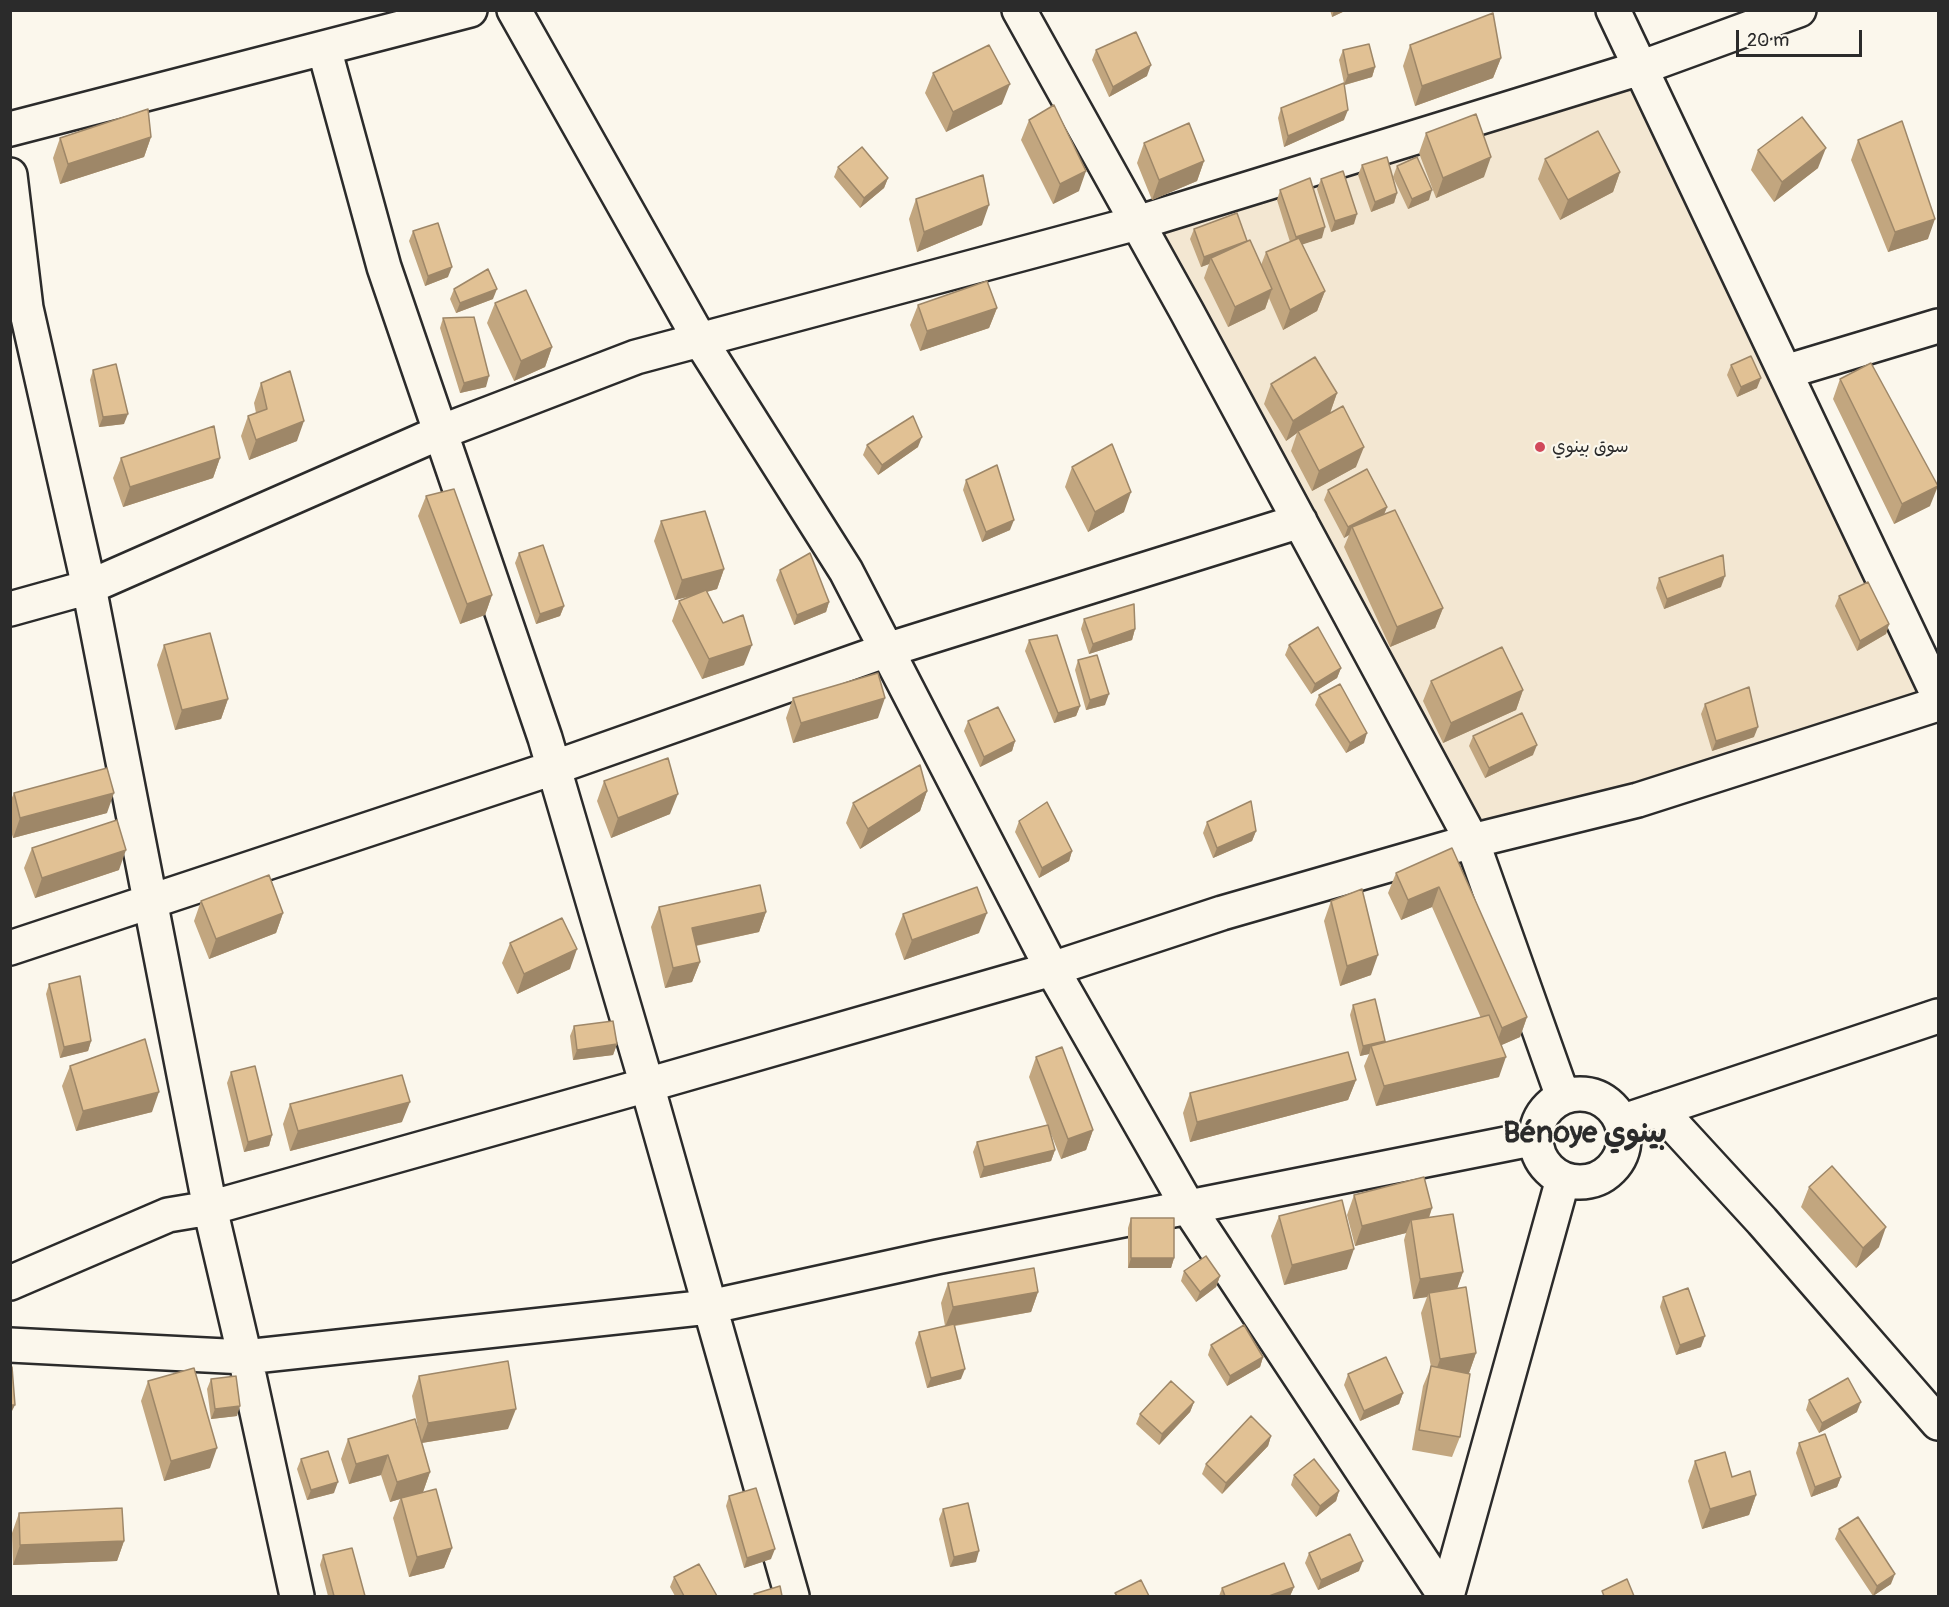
<!DOCTYPE html>
<meta charset="utf-8">
<style>
body{margin:0}
#map{position:relative;width:1949px;height:1607px;overflow:hidden;background:#fbf7ec;font-family:Pangolin,sans-serif}
canvas{display:block}
.frame{position:absolute;inset:0;border:12px solid #2b2b2b;pointer-events:none}
.scale{position:absolute;left:1736px;top:30px;width:126px;height:27px;box-sizing:border-box;border:3px solid #2b2b2b;border-top:0;padding-left:8px;font-size:18px;line-height:21px;white-space:nowrap;color:#2b2b2b;-webkit-text-stroke:4px #fbf7ec;paint-order:stroke}
</style>
<div id="map">
<canvas width="1949" height="1607"></canvas>
<div class="frame"></div>
<div class="scale">20 m</div>
</div>
<script>
const ctx = document.querySelector('canvas').getContext('2d');
ctx.lineJoin = 'round';
function fill(path, color) { ctx.fillStyle = color; ctx.fill(path, 'evenodd'); }
const shape = rows => new Path2D(rows.map(r => 'M' + r).join(''));
function strokePath(path, color, width, dash) { ctx.strokeStyle = color; ctx.lineWidth = width; ctx.lineCap = dash ? 'butt' : 'round'; ctx.setLineDash(dash || []); ctx.stroke(path); }
function write(font, color, halo, rows, align = 'center') {
  ctx.font = font + ' Pangolin,"Playpen Sans Arabic",sans-serif'; ctx.lineWidth = 4.5; ctx.setLineDash([]); ctx.textBaseline = 'middle'; ctx.strokeStyle = halo; ctx.fillStyle = color; for (const [text, x, y, turn = 0] of rows) {
    ctx.save(); ctx.translate(x, y); ctx.rotate((+turn || 0) * Math.PI / 180); ctx.textAlign = isNaN(turn) ? turn : align; if (halo) ctx.strokeText(text, 0, 0); ctx.fillText(text, 0, 0); ctx.restore();
  }
}
const built = shape([
 [1640,68,1938,695,1472,841,1137,223]
]);
const minor = shape([
 [514,10,700,340,846,571,1052,969,1188,1207,1445,1596],
 [1019,10,1187,312,1472,841,1563,1097],
 [1613,10,1938,695],
 [324,48,384,267,545,738,647,1085,792,1596],
 [10,129,470,10],
 [10,175,26,308,89,587,210,1208,245,1357,297,1596],
 [1785,372,1938,326],
 [10,609,89,587,441,432,636,357,1137,223,1640,68,1799,10],
 [10,948,553,768,887,650,1300,521],
 '1536 1138a44 44 0 1 1 88 0a44 44 0 1 1-88 0Z',
 [1659,1109,1762,1221,1938,1423],
 [1621,1122,1938,1016],
 [10,1283,168,1215,210,1208,647,1085,1052,969,1222,913,1472,841,1638,800,1938,704],
 [10,1345,245,1357,709,1307,937,1257,1536,1138],
 [1447,1596,1563,1179]
]);
const wall = shape([
 [1330,10,1347,10,1332,17],
 [1410,45,1501,58,1493,78,1415,106,1403,66],
 [1096,50,1147,76,1109,97,1092,60],
 [1343,50,1375,67,1372,77,1345,85,1344,120,1284,147,1278,118,1281,108,1344,83,1339,60],
 [933,73,1002,104,946,132,925,93],
 [1029,120,1079,191,1053,204,1021,140],
 [1426,133,1484,177,1436,198,1419,153],
 [151,137,144,157,60,184,53,158,60,138],
 [1858,140,1928,239,1888,252,1851,160],
 [1144,143,1204,161,1197,181,1152,200,1137,163],
 [1758,150,1818,168,1774,202,1751,170],
 [1545,159,1620,172,1613,192,1560,220,1538,179],
 [1362,165,1397,193,1394,203,1371,212,1358,175],
 [1397,166,1429,200,1408,209,1393,177],
 [838,167,888,178,884,188,860,208,834,177],
 [1321,179,1354,224,1331,232,1317,189],
 [1280,190,1322,238,1302,244,1325,291,1317,311,1283,330,1269,298,1265,309,1228,327,1204,278,1209,264,1201,267,1190,239,1194,229,1247,241,1261,265,1266,252,1290,242,1277,200],
 [916,199,982,225,917,252,909,219],
 [413,231,448,277,425,286,409,241],
 [454,289,493,299,456,313,450,299],
 [495,303,552,347,545,367,514,381,487,323],
 [918,305,997,308,989,328,920,351,910,325],
 [443,318,486,387,460,393,440,328],
 [1731,365,1757,388,1737,397,1727,375],
 [93,370,124,424,99,427,90,380],
 [1840,379,1930,506,1894,524,1833,399],
 [261,383,297,441,249,460,241,436,248,416,256,413,254,403],
 [1271,384,1337,393,1330,413,1356,467,1312,491,1291,451,1297,433,1286,441,1264,404],
 [867,445,918,447,878,475,863,455],
 [121,458,220,458,213,478,123,507,113,478],
 [1072,467,1124,512,1088,532,1065,487],
 [966,480,1010,530,982,542,963,490],
 [1328,490,1387,507,1384,514,1443,608,1435,628,1390,647,1344,547,1349,535,1344,538,1324,500],
 [426,496,492,595,485,615,460,624,418,516],
 [661,521,724,569,717,589,707,592,744,665,702,679,672,621,679,601,692,596,675,600,654,541],
 [519,553,564,606,560,616,536,624,515,563],
 [780,570,829,602,826,612,794,625,776,580],
 [1659,578,1721,587,1664,609,1656,588],
 [1839,596,1889,624,1886,634,1857,651,1835,606],
 [1084,619,1135,629,1132,640,1089,654,1081,629],
 [1029,640,1080,706,1076,716,1054,723,1025,651],
 [164,645,228,699,221,719,175,730,157,665],
 [1289,645,1341,668,1337,678,1311,694,1285,655],
 [1078,660,1105,705,1086,710,1075,670],
 [1431,681,1523,690,1516,710,1443,743,1423,701],
 [1319,695,1364,743,1346,753,1315,705],
 [793,698,878,718,793,743,786,718],
 [1705,704,1754,737,1712,751,1701,714],
 [968,721,1015,741,1012,751,980,767,964,731],
 [1473,736,1533,755,1485,778,1469,746],
 [604,781,670,814,611,838,597,801],
 [927,791,920,811,860,849,846,823,853,803],
 [14,793,107,813,13,838,10,828,10,802],
 [1019,821,1072,851,1069,861,1039,878,1015,832],
 [1207,822,1256,831,1252,841,1213,858,1203,833],
 [32,848,119,870,35,898,24,868],
 [1452,848,1527,1017,1520,1037,1501,1045,1499,1077,1376,1106,1364,1066,1369,1054,1360,1056,1350,1015,1353,1005,1385,1041,1384,1043,1481,1018,1432,907,1401,920,1388,893,1396,873],
 [201,901,283,913,276,933,209,959,194,921],
 [1331,901,1371,975,1340,986,1324,921],
 [659,907,766,912,759,932,696,946,700,962,692,982,665,988,651,927],
 [903,914,979,933,904,960,895,934],
 [510,943,570,969,517,994,502,963],
 [49,984,91,1041,88,1051,60,1058,46,994],
 [574,1026,617,1044,613,1055,573,1060,570,1036],
 [1036,1057,1093,1130,1086,1150,1061,1159,1049,1129,1055,1150,1051,1161,980,1178,973,1152,977,1142,1047,1125,1029,1077],
 [70,1066,152,1112,76,1131,62,1086],
 [231,1072,272,1135,269,1146,244,1152,227,1083],
 [1356,1080,1348,1100,1190,1142,1183,1113,1190,1093],
 [290,1104,402,1122,290,1151,283,1124],
 [1809,1187,1879,1247,1856,1268,1801,1207],
 [1354,1195,1432,1208,1429,1218,1463,1272,1457,1288,1476,1353,1469,1373,1467,1373,1460,1437,1452,1457,1412,1450,1423,1386,1431,1367,1421,1313,1427,1297,1413,1299,1404,1240,1406,1233,1355,1246,1347,1215],
 [1279,1216,1347,1269,1284,1285,1271,1236],
 [1131,1218,1174,1258,1171,1268,1128,1268,1128,1228],
 [1184,1271,1220,1276,1216,1287,1196,1302,1181,1281],
 [948,1283,1038,1292,1031,1312,955,1326,961,1379,927,1388,915,1343,919,1332,945,1326,941,1303],
 [1663,1297,1701,1347,1676,1355,1660,1307],
 [1211,1345,1263,1357,1260,1367,1227,1386,1208,1355],
 [1348,1374,1403,1393,1399,1404,1360,1421,1344,1385],
 [419,1376,508,1429,422,1443,430,1472,423,1492,452,1548,444,1568,409,1577,393,1518,400,1499,390,1502,381,1475,349,1484,341,1459,348,1439,419,1433,412,1396],
 [211,1379,237,1416,211,1419,207,1389],
 [148,1381,210,1468,164,1481,141,1401],
 [1809,1400,1857,1412,1819,1433,1806,1410],
 [1194,1402,1190,1412,1159,1445,1136,1424,1140,1414],
 [1271,1436,1268,1446,1222,1494,1202,1474,1206,1464],
 [1799,1443,1841,1477,1837,1487,1811,1497,1796,1453],
 [301,1459,334,1493,307,1500,297,1469],
 [1695,1461,1732,1477,1756,1495,1749,1515,1702,1529,1688,1481],
 [1294,1475,1339,1491,1336,1501,1316,1517,1291,1485],
 [729,1496,771,1559,744,1568,726,1506],
 [943,1509,976,1562,950,1567,939,1519],
 [19,1513,124,1541,117,1561,13,1565,12,1533],
 [1839,1529,1891,1584,1873,1596,1835,1539],
 [1309,1553,1359,1571,1318,1590,1305,1563],
 [323,1555,365,1596,328,1596,320,1565],
 [674,1577,717,1596,675,1596,670,1587],
 [1294,1587,1290,1596,1219,1596,1222,1588]
]);
const shadedWall = shape([
 [1334,10,1347,10,1332,17],
 [1501,58,1493,78,1415,106,1422,86],
 [1151,65,1147,76,1109,97,1113,87],
 [1375,67,1372,77,1344,85,1348,75],
 [1010,84,1002,104,946,132,953,112],
 [1348,110,1344,120,1284,147,1288,136],
 [151,137,144,157,60,184,68,164],
 [1826,148,1818,168,1774,202,1782,182],
 [1491,157,1484,177,1436,198,1443,178],
 [1204,161,1197,181,1152,200,1159,180],
 [1086,171,1079,191,1053,204,1060,184],
 [1620,172,1613,192,1560,220,1568,200],
 [888,178,884,188,860,208,864,198],
 [1432,190,1429,200,1408,209,1412,199],
 [1397,193,1394,203,1371,212,1375,202],
 [989,205,982,225,917,252,924,232],
 [1357,214,1354,224,1331,232,1335,221],
 [1935,219,1928,239,1888,252,1895,232],
 [1325,227,1322,238,1292,248,1296,237],
 [1247,241,1211,258,1209,264,1201,267,1204,257],
 [452,267,448,277,425,286,428,276],
 [497,289,493,299,456,313,460,303],
 [1272,289,1265,309,1228,327,1235,307],
 [1325,291,1317,311,1283,330,1290,310],
 [997,308,989,328,920,351,927,331],
 [552,347,545,367,514,381,521,361],
 [489,376,486,387,460,393,464,383],
 [1761,378,1757,388,1737,397,1741,387],
 [1337,393,1330,413,1298,431,1297,433,1286,441,1293,421],
 [128,414,124,424,99,427,103,417],
 [304,421,297,441,249,460,256,440],
 [922,437,918,447,878,475,882,465],
 [1364,447,1356,467,1312,491,1319,471],
 [220,458,213,478,123,507,130,487],
 [1938,486,1930,506,1894,524,1902,504],
 [1131,492,1124,512,1088,532,1095,512],
 [1387,507,1383,517,1352,527,1349,535,1344,538,1348,527],
 [1014,520,1010,530,982,542,986,532],
 [724,569,717,589,675,600,682,580],
 [1725,576,1721,587,1664,609,1667,599],
 [492,595,485,615,460,624,467,604],
 [829,602,826,612,794,625,797,615],
 [564,606,560,616,536,624,540,614],
 [1443,608,1435,628,1390,647,1397,627],
 [1889,624,1886,634,1857,651,1860,641],
 [1135,629,1132,640,1089,654,1093,644],
 [752,645,744,665,702,679,709,659],
 [1341,668,1337,678,1311,694,1315,684],
 [1523,690,1516,710,1443,743,1451,723],
 [1109,694,1105,705,1086,710,1090,700],
 [885,698,878,718,793,743,801,723],
 [228,699,221,719,175,730,182,710],
 [1080,706,1076,716,1054,723,1058,713],
 [1758,727,1754,737,1712,751,1716,741],
 [1367,733,1364,743,1346,753,1350,743],
 [1015,741,1012,751,980,767,984,757],
 [1537,745,1533,755,1485,778,1489,768],
 [927,791,920,811,860,849,868,829],
 [114,793,107,813,13,838,20,818],
 [678,794,670,814,611,838,618,818],
 [1256,831,1252,841,1213,858,1217,848],
 [126,850,119,870,35,898,42,878],
 [1072,851,1069,861,1039,878,1042,868],
 [1439,887,1432,907,1401,920,1408,900],
 [766,912,759,932,684,948,692,928],
 [283,913,276,933,209,959,216,939],
 [987,913,979,933,904,960,912,940],
 [577,949,570,969,517,994,524,974],
 [1378,955,1371,975,1340,986,1347,966],
 [700,962,692,982,665,988,673,968],
 [1527,1017,1520,1037,1495,1048,1502,1028],
 [91,1041,88,1051,60,1058,64,1047],
 [1385,1041,1381,1051,1371,1046,1369,1054,1360,1056,1363,1046],
 [617,1044,613,1055,573,1060,577,1050],
 [1506,1057,1499,1077,1376,1106,1384,1086],
 [1356,1080,1348,1100,1190,1142,1197,1122],
 [159,1092,152,1112,76,1131,83,1111],
 [410,1102,402,1122,290,1151,298,1131],
 [1093,1130,1086,1150,1061,1159,1068,1139],
 [272,1135,269,1146,244,1152,248,1142],
 [1055,1150,1051,1161,980,1178,984,1167],
 [1432,1208,1425,1228,1411,1220,1406,1233,1355,1246,1362,1226],
 [1886,1227,1879,1247,1856,1268,1863,1248],
 [1354,1249,1347,1269,1284,1285,1292,1265],
 [1131,1258,1174,1258,1171,1268,1128,1268],
 [1463,1272,1456,1292,1429,1293,1427,1297,1413,1299,1420,1279],
 [1220,1276,1216,1287,1196,1302,1200,1292],
 [1038,1292,1031,1312,945,1327,953,1307],
 [1705,1336,1701,1347,1676,1355,1680,1345],
 [1476,1353,1469,1373,1433,1379,1440,1359],
 [1263,1357,1260,1367,1227,1386,1230,1376],
 [965,1369,961,1379,927,1388,931,1378],
 [1403,1393,1399,1404,1360,1421,1364,1411],
 [1194,1402,1190,1412,1159,1445,1162,1434],
 [1861,1402,1857,1412,1819,1433,1822,1423],
 [10,1405,15,1405,10,1415],
 [240,1406,237,1416,211,1419,215,1409],
 [516,1409,508,1429,421,1443,428,1423],
 [1271,1436,1268,1446,1222,1494,1226,1483],
 [217,1448,210,1468,164,1481,171,1461],
 [388,1455,381,1475,349,1484,356,1464],
 [430,1472,423,1492,390,1502,397,1482],
 [1841,1477,1837,1487,1811,1497,1815,1487],
 [338,1482,334,1493,307,1500,311,1490],
 [1339,1491,1336,1501,1316,1517,1320,1506],
 [1756,1495,1749,1515,1702,1529,1710,1509],
 [124,1541,117,1561,13,1565,20,1545],
 [452,1548,444,1568,409,1577,417,1557],
 [775,1549,771,1559,744,1568,747,1558],
 [979,1551,976,1562,950,1567,954,1557],
 [1363,1561,1359,1571,1318,1590,1321,1580],
 [1895,1574,1891,1584,1873,1596,1877,1586],
 [1294,1587,1290,1596,1269,1596]
]);
const building = shape([
 [1493,13,1501,58,1422,86,1410,45,1493,13],
 [1136,32,1151,65,1113,87,1096,50,1136,32],
 [1369,44,1375,67,1348,75,1343,50,1369,44],
 [989,45,1010,84,953,112,933,73,989,45],
 [1344,83,1348,110,1288,136,1281,108,1344,83],
 [1054,105,1086,171,1060,184,1029,120,1054,105],
 [148,109,151,137,68,164,60,138,148,109],
 [1476,114,1491,157,1443,178,1426,133,1476,114],
 [1802,117,1826,148,1782,182,1758,150,1802,117],
 [1902,121,1935,219,1895,232,1858,140,1902,121],
 [1189,123,1204,161,1159,180,1144,143,1189,123],
 [1598,131,1620,172,1568,200,1545,159,1598,131],
 [862,147,888,178,864,198,838,167,862,147],
 [1387,157,1397,193,1375,202,1362,165,1387,157],
 [1417,157,1432,190,1412,199,1397,166,1417,157],
 [1343,171,1357,214,1335,221,1321,179,1343,171],
 [983,175,989,205,924,232,916,199,983,175],
 [1310,178,1325,227,1296,237,1280,190,1310,178],
 [1237,213,1247,241,1204,257,1194,229,1237,213],
 [438,223,452,267,428,276,413,231,438,223],
 [1299,238,1325,291,1290,310,1266,252,1299,238],
 [1250,240,1272,289,1235,307,1211,258,1250,240],
 [488,269,497,289,460,303,454,289,488,269],
 [987,281,997,308,927,331,918,305,987,281],
 [526,290,552,347,521,361,495,303,526,290],
 [474,317,489,376,464,383,443,318,474,317],
 [1751,356,1761,378,1741,387,1731,365,1751,356],
 [1315,357,1337,393,1293,421,1271,384,1315,357],
 [1871,363,1938,486,1902,504,1840,379,1871,363],
 [116,364,128,414,103,417,93,370,116,364],
 [290,371,304,421,256,440,248,416,267,409,261,383,290,371],
 [1343,406,1364,447,1319,471,1298,431,1343,406],
 [913,416,922,437,882,465,867,445,913,416],
 [214,426,220,458,130,487,121,458,214,426],
 [1112,444,1131,492,1095,512,1072,467,1112,444],
 [997,465,1014,520,986,532,966,480,997,465],
 [1367,469,1387,507,1348,527,1328,490,1367,469],
 [454,489,492,595,467,604,426,496,454,489],
 [1395,510,1443,608,1397,627,1352,527,1395,510],
 [705,511,724,569,682,580,661,521,705,511],
 [543,545,564,606,540,614,519,553,543,545],
 [810,553,829,602,797,615,780,570,810,553],
 [1723,555,1725,576,1667,599,1659,578,1723,555],
 [1868,582,1889,624,1860,641,1839,596,1868,582],
 [706,590,723,623,743,615,752,645,709,659,679,601,706,590],
 [1134,604,1135,629,1093,644,1084,619,1134,604],
 [1318,627,1341,668,1315,684,1289,645,1318,627],
 [210,633,228,699,182,710,164,645,210,633],
 [1057,635,1080,706,1058,713,1029,640,1057,635],
 [1502,647,1523,690,1451,723,1431,681,1502,647],
 [1097,655,1109,694,1090,700,1078,660,1097,655],
 [878,673,885,698,801,723,793,698,878,673],
 [1340,684,1367,733,1350,743,1319,695,1340,684],
 [1749,687,1758,727,1716,741,1705,704,1749,687],
 [998,707,1015,741,984,757,968,721,998,707],
 [1522,713,1537,745,1489,768,1473,736,1522,713],
 [668,758,678,794,618,818,604,781,668,758],
 [920,765,927,791,868,829,853,803,920,765],
 [107,768,114,793,20,818,14,793,107,768],
 [1251,801,1256,831,1217,848,1207,822,1251,801],
 [1047,802,1072,851,1042,868,1019,821,1047,802],
 [117,820,126,850,42,878,32,848,117,820],
 [1452,848,1527,1017,1502,1028,1439,887,1408,900,1396,873,1452,848],
 [269,875,283,913,216,939,201,901,269,875],
 [760,885,766,912,692,928,700,962,673,968,659,907,760,885],
 [977,887,987,913,912,940,903,914,977,887],
 [1362,889,1378,955,1347,966,1331,901,1362,889],
 [562,918,577,949,524,974,510,943,562,918],
 [80,976,91,1041,64,1047,49,984,80,976],
 [1375,999,1385,1041,1363,1046,1353,1005,1375,999],
 [1489,1015,1506,1057,1384,1086,1371,1046,1489,1015],
 [613,1021,617,1044,577,1050,574,1026,613,1021],
 [145,1039,159,1092,83,1111,70,1066,145,1039],
 [1062,1047,1093,1130,1068,1139,1036,1057,1062,1047],
 [1348,1052,1356,1080,1197,1122,1190,1093,1348,1052],
 [255,1066,272,1135,248,1142,231,1072,255,1066],
 [402,1075,410,1102,298,1131,290,1104,402,1075],
 [1048,1125,1055,1150,984,1167,977,1142,1048,1125],
 [1832,1166,1886,1227,1863,1248,1809,1187,1832,1166],
 [1424,1177,1432,1208,1362,1226,1354,1195,1424,1177],
 [1342,1200,1354,1249,1292,1265,1279,1216,1342,1200],
 [1453,1214,1463,1272,1420,1279,1411,1220,1453,1214],
 [1131,1218,1174,1218,1174,1258,1131,1258,1131,1218],
 [1206,1256,1220,1276,1200,1292,1184,1271,1206,1256],
 [1034,1268,1038,1292,953,1307,948,1283,1034,1268],
 [1466,1287,1476,1353,1440,1359,1429,1293,1466,1287],
 [1688,1288,1705,1336,1680,1345,1663,1297,1688,1288],
 [954,1324,965,1369,931,1378,919,1332,954,1324],
 [1244,1325,1263,1357,1230,1376,1211,1345,1244,1325],
 [1386,1357,1403,1393,1364,1411,1348,1374,1386,1357],
 [508,1361,516,1409,428,1423,419,1376,508,1361],
 [1431,1366,1470,1374,1460,1437,1419,1430,1431,1366],
 [10,1367,12,1367,15,1405,10,1405,10,1367],
 [194,1368,217,1448,171,1461,148,1381,194,1368],
 [236,1376,240,1406,215,1409,211,1379,236,1376],
 [1848,1378,1861,1402,1822,1423,1809,1400,1848,1378],
 [1171,1381,1194,1402,1162,1434,1140,1414,1171,1381],
 [1251,1416,1271,1436,1226,1483,1206,1464,1251,1416],
 [415,1419,430,1472,397,1482,388,1455,356,1464,348,1439,415,1419],
 [1825,1434,1841,1477,1815,1487,1799,1443,1825,1434],
 [328,1451,338,1482,311,1490,301,1459,328,1451],
 [1725,1452,1732,1477,1750,1471,1756,1495,1710,1509,1695,1461,1725,1452],
 [1314,1459,1339,1491,1320,1506,1294,1475,1314,1459],
 [756,1488,775,1549,747,1558,729,1496,756,1488],
 [436,1489,452,1548,417,1557,401,1498,436,1489],
 [968,1503,979,1551,954,1557,943,1509,968,1503],
 [122,1508,124,1541,20,1545,19,1513,122,1508],
 [1858,1517,1895,1574,1877,1586,1839,1529,1858,1517],
 [1350,1534,1363,1561,1321,1580,1309,1553,1350,1534],
 [352,1548,365,1596,334,1596,323,1555,352,1548],
 [1284,1563,1294,1587,1269,1596,1225,1596,1222,1588,1284,1563],
 [699,1564,717,1596,684,1596,674,1577,699,1564],
 [1627,1579,1634,1596,1604,1596,1602,1591,1627,1579],
 [1141,1580,1149,1596,1117,1596,1115,1593,1141,1580],
 [780,1586,782,1596,755,1596,754,1594,780,1586]
]);
const markers = [
 [1540,447,6,"#d1495b"]
];
const poiNames = [
 ["سوق بينوي",1552,447]
];
const townNames = [
 ["Bénoye بينوي",1585,1134]
];
fill(built, '#f3e7d2');
strokePath(minor, '#2b2b2b', 38);
strokePath(minor, '#fbf7ec', 33);
fill(wall, '#c2a67f');
fill(shadedWall, '#9e8768');
fill(building, '#e1c194');
strokePath(building, '#9e8768', 1.5);
for (const [x, y, r, color] of markers) { const dot = new Path2D(); dot.arc(x, y, r, 0, 2 * Math.PI); ctx.fillStyle = color; ctx.fill(dot); strokePath(dot, '#fbf7ec', 2); }
write('18px', '#2b2b2b', '#fbf7ec', poiNames, 'left');
write('bold 30px', '#2b2b2b', '#fbf7ec', townNames);
</script>
